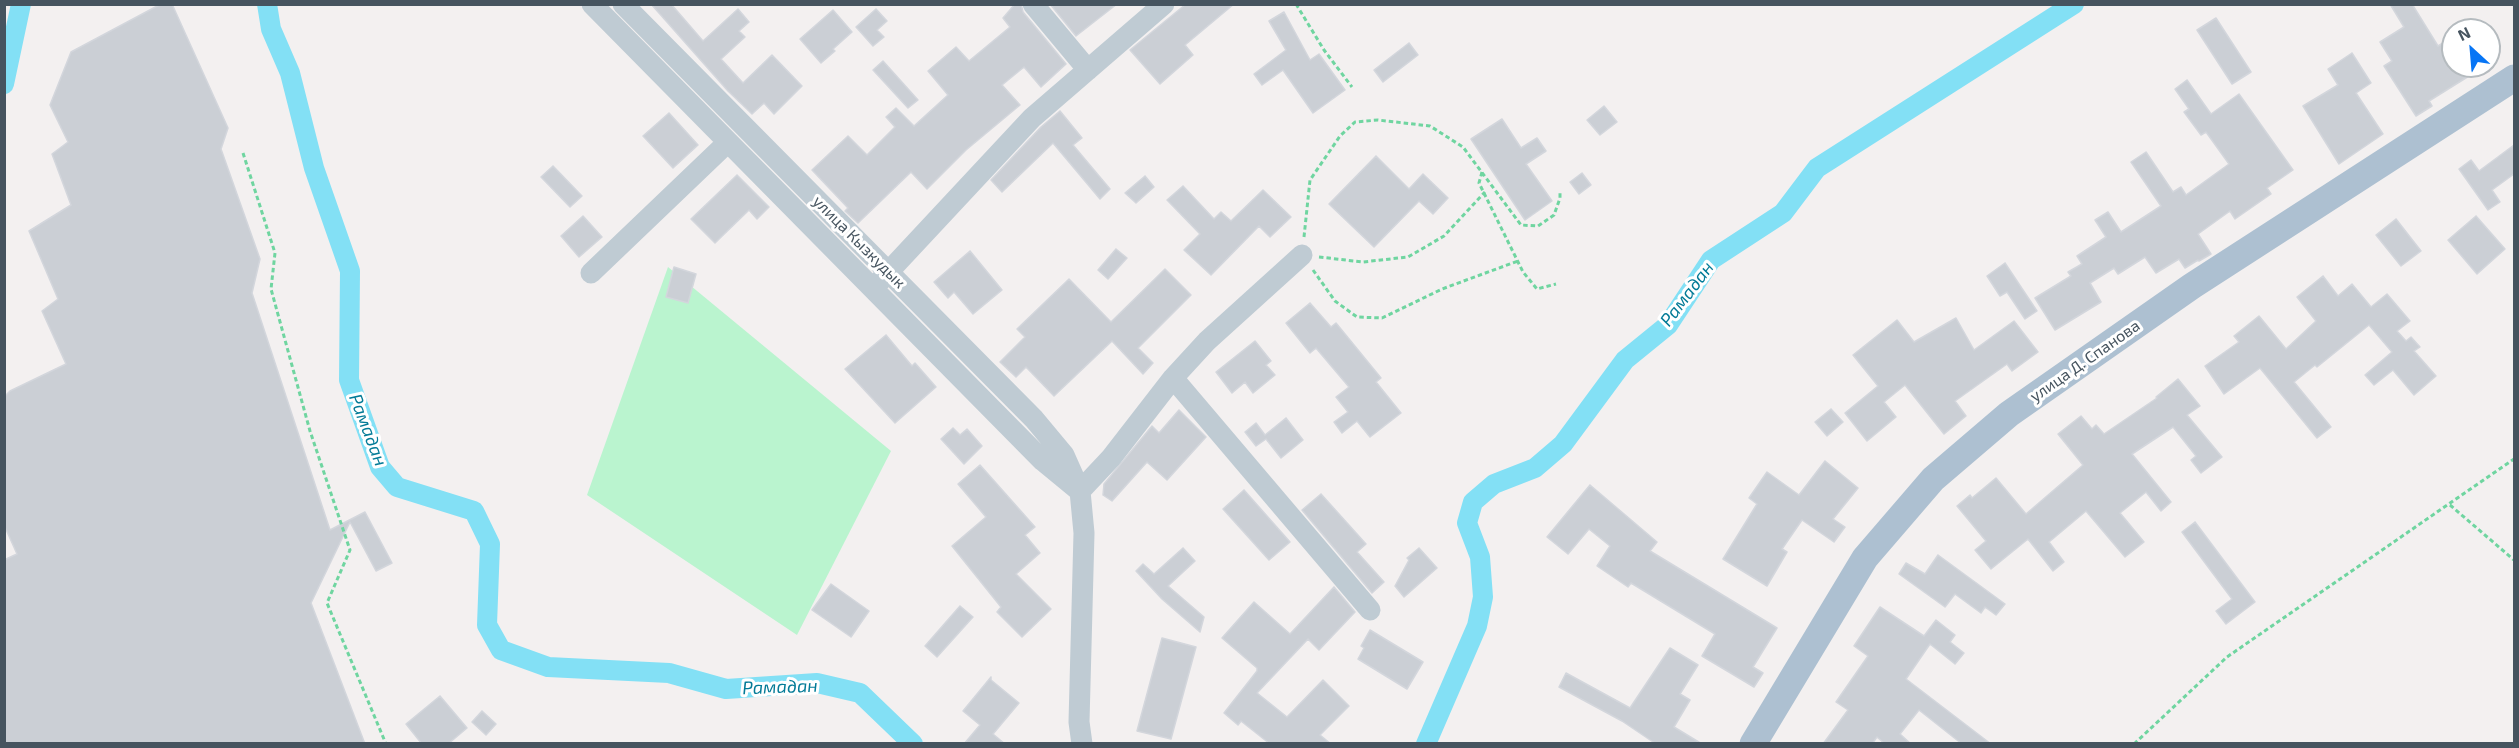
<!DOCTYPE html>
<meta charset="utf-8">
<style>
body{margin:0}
#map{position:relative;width:2519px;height:748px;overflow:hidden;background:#f3f0f0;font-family:"Exo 2",sans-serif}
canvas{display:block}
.frame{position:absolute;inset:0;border:6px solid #46545f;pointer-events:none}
.north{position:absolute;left:2441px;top:18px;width:60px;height:60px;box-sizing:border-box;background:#fff;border:2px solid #b5bbbf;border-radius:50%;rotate:334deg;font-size:16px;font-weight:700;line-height:24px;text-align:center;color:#46545f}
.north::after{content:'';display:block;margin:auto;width:21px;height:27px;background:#0775f5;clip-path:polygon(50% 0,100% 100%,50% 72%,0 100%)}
</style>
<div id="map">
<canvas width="2519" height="748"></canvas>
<div class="frame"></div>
<div class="north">N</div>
</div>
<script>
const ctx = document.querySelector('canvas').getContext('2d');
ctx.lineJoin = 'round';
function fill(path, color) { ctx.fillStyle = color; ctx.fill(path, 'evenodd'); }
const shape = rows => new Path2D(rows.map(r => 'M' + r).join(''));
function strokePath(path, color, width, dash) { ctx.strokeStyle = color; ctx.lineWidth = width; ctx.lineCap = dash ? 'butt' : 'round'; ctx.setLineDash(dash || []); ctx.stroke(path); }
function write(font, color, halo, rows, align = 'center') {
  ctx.font = font + ' "Exo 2",sans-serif'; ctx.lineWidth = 6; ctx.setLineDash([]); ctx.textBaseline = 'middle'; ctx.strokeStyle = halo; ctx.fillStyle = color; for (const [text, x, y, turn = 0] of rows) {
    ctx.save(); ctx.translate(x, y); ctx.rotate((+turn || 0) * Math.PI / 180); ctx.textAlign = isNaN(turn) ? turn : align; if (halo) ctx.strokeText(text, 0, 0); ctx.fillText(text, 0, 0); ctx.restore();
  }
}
const green = shape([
 [668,267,891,451,797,635,587,495]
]);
const canal = shape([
 [267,4,271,29,290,73,314,168,350,271,349,380,380,467,397,487,474,511,490,544,487,625,501,650,548,667,669,673,726,689,817,683,860,693,913,744],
 [4,84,21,4],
 [1426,744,1477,626,1483,597,1480,557,1467,523,1473,502,1494,484,1535,468,1563,444,1625,360,1668,325,1711,260,1783,213,1817,168,2074,4]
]);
const building = shape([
 [161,4,172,4,228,128,221,149,260,259,252,293,330,530,365,512,392,563,376,571,350,522,311,603,365,744,4,744,4,560,17,554,4,525,4,397,10,391,66,364,42,311,58,299,29,231,71,205,52,154,68,142,50,105,71,52,161,4],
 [651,4,671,4,703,41,738,9,749,22,739,31,745,37,721,59,743,83,772,55,802,86,774,114,764,103,752,114,728,91,651,4],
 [1015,4,1021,4,1023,12,1066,64,1041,87,1024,67,1002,85,1020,105,966,150,927,189,911,172,858,223,845,211,848,208,812,170,848,136,867,155,895,127,886,117,896,108,914,126,948,95,928,71,956,47,969,61,1010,27,1003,18,1015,4],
 [1050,4,1117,4,1076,36,1050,4],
 [1186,4,1234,4,1185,45,1193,55,1160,84,1130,50,1186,4],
 [2390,4,2412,4,2438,46,2453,37,2453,66,2462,66,2469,76,2429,101,2432,106,2416,116,2384,66,2392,61,2380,42,2404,27,2390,4],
 [876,9,887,21,877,30,884,37,873,46,856,27,876,9],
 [833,10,852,32,833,49,835,51,821,63,800,39,833,10],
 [1284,12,1310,60,1319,54,1345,90,1313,113,1283,70,1262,85,1254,74,1286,50,1269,21,1284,12],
 [2216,18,2251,72,2232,84,2197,30,2216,18],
 [1409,43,1418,55,1383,82,1374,70,1409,43],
 [2352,53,2371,83,2356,93,2383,134,2339,164,2303,106,2338,85,2328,69,2352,53],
 [883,61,918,100,908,108,873,70,883,61],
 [2187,80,2211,114,2239,94,2293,170,2267,188,2271,194,2235,219,2230,211,2198,234,2211,254,2199,261,2198,260,2185,268,2179,259,2156,273,2145,257,2118,274,2114,268,2090,283,2101,302,2055,330,2035,298,2071,276,2068,272,2082,264,2077,256,2106,237,2095,220,2108,212,2121,232,2161,206,2131,162,2146,152,2173,192,2181,187,2186,195,2229,164,2206,132,2201,135,2184,112,2189,109,2175,89,2187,80],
 [1604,106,1617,122,1600,135,1587,120,1604,106],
 [1060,111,1082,138,1073,145,1110,189,1100,199,1053,143,1002,192,991,180,1041,127,1060,111],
 [669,113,698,145,673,168,643,136,669,113],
 [1502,119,1521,148,1537,138,1546,151,1526,164,1552,201,1525,220,1471,139,1502,119],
 [2514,145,2514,174,2492,190,2500,202,2488,210,2459,169,2471,160,2479,171,2514,145],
 [1376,156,1409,189,1423,174,1448,198,1433,214,1419,201,1374,247,1329,204,1376,156],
 [553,166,582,196,570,207,541,177,553,166],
 [1582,173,1591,185,1579,194,1570,182,1582,173],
 [737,175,769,207,757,219,749,210,715,243,691,219,737,175],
 [1145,176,1154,187,1136,203,1125,193,1145,176],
 [1183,186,1214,219,1221,212,1231,221,1263,190,1291,217,1270,237,1259,226,1211,275,1184,250,1200,234,1167,200,1183,186],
 [583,216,602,237,579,257,561,236,583,216],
 [2476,216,2505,249,2477,274,2448,240,2476,216],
 [2396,219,2421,251,2401,266,2376,235,2396,219],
 [1116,249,1127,258,1108,279,1098,270,1116,249],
 [970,251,1002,290,973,314,954,292,948,298,934,282,970,251],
 [2005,263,2037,311,2025,319,2007,292,2000,296,1987,276,2005,263],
 [674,267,696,274,688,303,666,297,674,267],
 [1165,269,1191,295,1138,348,1153,363,1143,374,1112,341,1054,396,1026,367,1016,377,1000,362,1025,337,1017,329,1069,279,1111,322,1165,269],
 [2323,276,2338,296,2352,284,2371,307,2387,294,2410,321,2397,331,2406,341,2411,337,2420,347,2414,351,2436,376,2414,395,2393,370,2374,385,2365,375,2392,352,2369,325,2317,367,2315,365,2294,382,2331,427,2317,438,2260,368,2224,394,2205,366,2239,342,2234,336,2259,316,2286,349,2316,321,2297,297,2323,276],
 [1310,303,1331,327,1336,323,1381,378,1376,382,1401,413,1370,437,1357,421,1342,433,1334,422,1348,412,1336,397,1349,387,1316,348,1310,353,1286,323,1310,303],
 [1956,318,1974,350,2014,321,2038,352,2012,371,2007,364,1955,401,1966,416,1944,434,1905,385,1884,402,1896,417,1867,441,1845,413,1878,386,1853,355,1897,320,1914,342,1956,318],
 [886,335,912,366,915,363,936,387,895,423,845,369,886,335],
 [1255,341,1271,361,1266,365,1275,375,1253,393,1245,382,1232,393,1216,372,1255,341],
 [2178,379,2200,406,2187,415,2222,457,2201,473,2191,460,2196,456,2173,427,2132,454,2171,502,2161,511,2146,492,2120,513,2144,542,2125,557,2086,511,2049,542,2064,562,2053,571,2028,539,1991,569,1975,550,1986,541,1957,506,1970,495,1972,498,1996,478,2026,514,2083,465,2058,434,2081,416,2092,429,2096,425,2104,434,2157,398,2156,397,2178,379],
 [1831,409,1843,422,1827,436,1815,422,1831,409],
 [1179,410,1206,437,1167,480,1147,462,1112,501,1103,495,1104,484,1152,426,1159,433,1179,410],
 [1286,418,1303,440,1281,458,1266,439,1256,446,1245,432,1256,423,1265,435,1286,418],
 [953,428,960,435,967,429,982,446,964,464,941,439,953,428],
 [1825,461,1858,488,1833,519,1845,527,1834,542,1802,520,1782,549,1787,552,1767,586,1723,559,1757,504,1749,498,1767,472,1799,495,1825,461],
 [980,465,1035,527,1025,535,1040,553,1016,574,1051,609,1022,637,997,612,1001,607,952,546,986,517,958,484,980,465],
 [1590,485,1657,542,1650,551,1777,628,1753,667,1763,673,1754,687,1702,656,1715,634,1631,583,1628,587,1597,566,1610,546,1589,529,1568,554,1547,537,1590,485],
 [1244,490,1290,542,1269,560,1223,509,1244,490],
 [1321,494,1366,544,1357,552,1384,582,1372,593,1302,510,1321,494],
 [2195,522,2255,602,2226,624,2216,611,2232,599,2182,532,2195,522],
 [1183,548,1195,561,1168,586,1204,617,1200,632,1162,599,1136,571,1143,564,1154,574,1183,548],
 [1419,548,1437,568,1404,597,1395,586,1409,560,1407,558,1419,548],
 [1938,555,2005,604,1996,615,1985,607,1981,613,1955,594,1945,607,1899,574,1906,563,1925,574,1938,555],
 [831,584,869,611,851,637,812,610,831,584],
 [1334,587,1355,612,1319,650,1308,639,1257,693,1287,717,1323,680,1349,706,1320,735,1331,744,1270,744,1241,721,1238,725,1224,713,1257,671,1257,668,1222,638,1254,602,1290,634,1334,587],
 [960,606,973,617,937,657,925,646,960,606],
 [1880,607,1924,636,1936,620,1955,635,1950,642,1964,653,1955,664,1930,644,1906,679,1991,744,1962,744,1919,710,1900,734,1911,744,1885,744,1877,737,1872,744,1823,744,1848,710,1836,702,1868,656,1854,646,1880,607],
 [1370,630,1423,662,1407,689,1358,659,1364,648,1361,646,1370,630],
 [1162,638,1196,647,1171,739,1137,731,1162,638],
 [1670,648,1698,665,1680,694,1690,700,1674,727,1702,744,1656,744,1622,721,1559,687,1566,673,1630,708,1670,648],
 [991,677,991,680,1019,703,993,734,1005,744,964,744,980,725,963,711,991,677],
 [440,696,467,728,448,744,422,744,406,724,440,696],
 [482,711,496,724,486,735,472,722,482,711]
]);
const path = shape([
 [1296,4,1324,50,1352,87],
 [243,153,275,253,271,289,310,431,350,550,327,603,386,744],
 [1482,172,1479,183,1523,272,1537,289,1556,284],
 [1304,237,1310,180,1340,136,1355,122,1378,120,1430,126,1463,147,1521,225,1538,226,1554,215,1560,198,1560,191],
 [1319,257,1363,262,1408,257,1444,236,1485,192],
 [1313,270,1335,301,1357,317,1382,318,1442,289,1518,261],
 [2450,505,2514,560],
 [2134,744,2227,657,2514,459]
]);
const minor = shape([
 [592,4,1043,461,1077,489],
 [623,4,1034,419,1064,455,1080,491,1084,533,1079,722,1082,744],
 [1033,4,1088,70],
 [591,273,728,142],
 [879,282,1032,118,1164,4],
 [1173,378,1370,610],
 [1080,491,1111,458,1173,378,1207,341,1302,255]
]);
const major = shape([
 [1753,744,1865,558,1933,479,2009,414,2192,286,2514,78]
]);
const streetNames = [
 ["улица Кызкудык",859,242,45],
 ["улица Д. Спанова",2085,361,-35]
];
const waterNames = [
 ["Рамадан",1687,294,-53],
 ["Рамадан",368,430,69],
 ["Рамадан",780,687,-2]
];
fill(green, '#baf4cf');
strokePath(canal, '#83e0f5', 20);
fill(building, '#cbcfd5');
strokePath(building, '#d3d6dc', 1.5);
strokePath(path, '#6fd5a0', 3, [4.5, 3]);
strokePath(minor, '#bfcbd3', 21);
strokePath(major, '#adc0d1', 27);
write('16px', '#46545f', '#fff', streetNames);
write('italic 18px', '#037b97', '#fff', waterNames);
</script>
